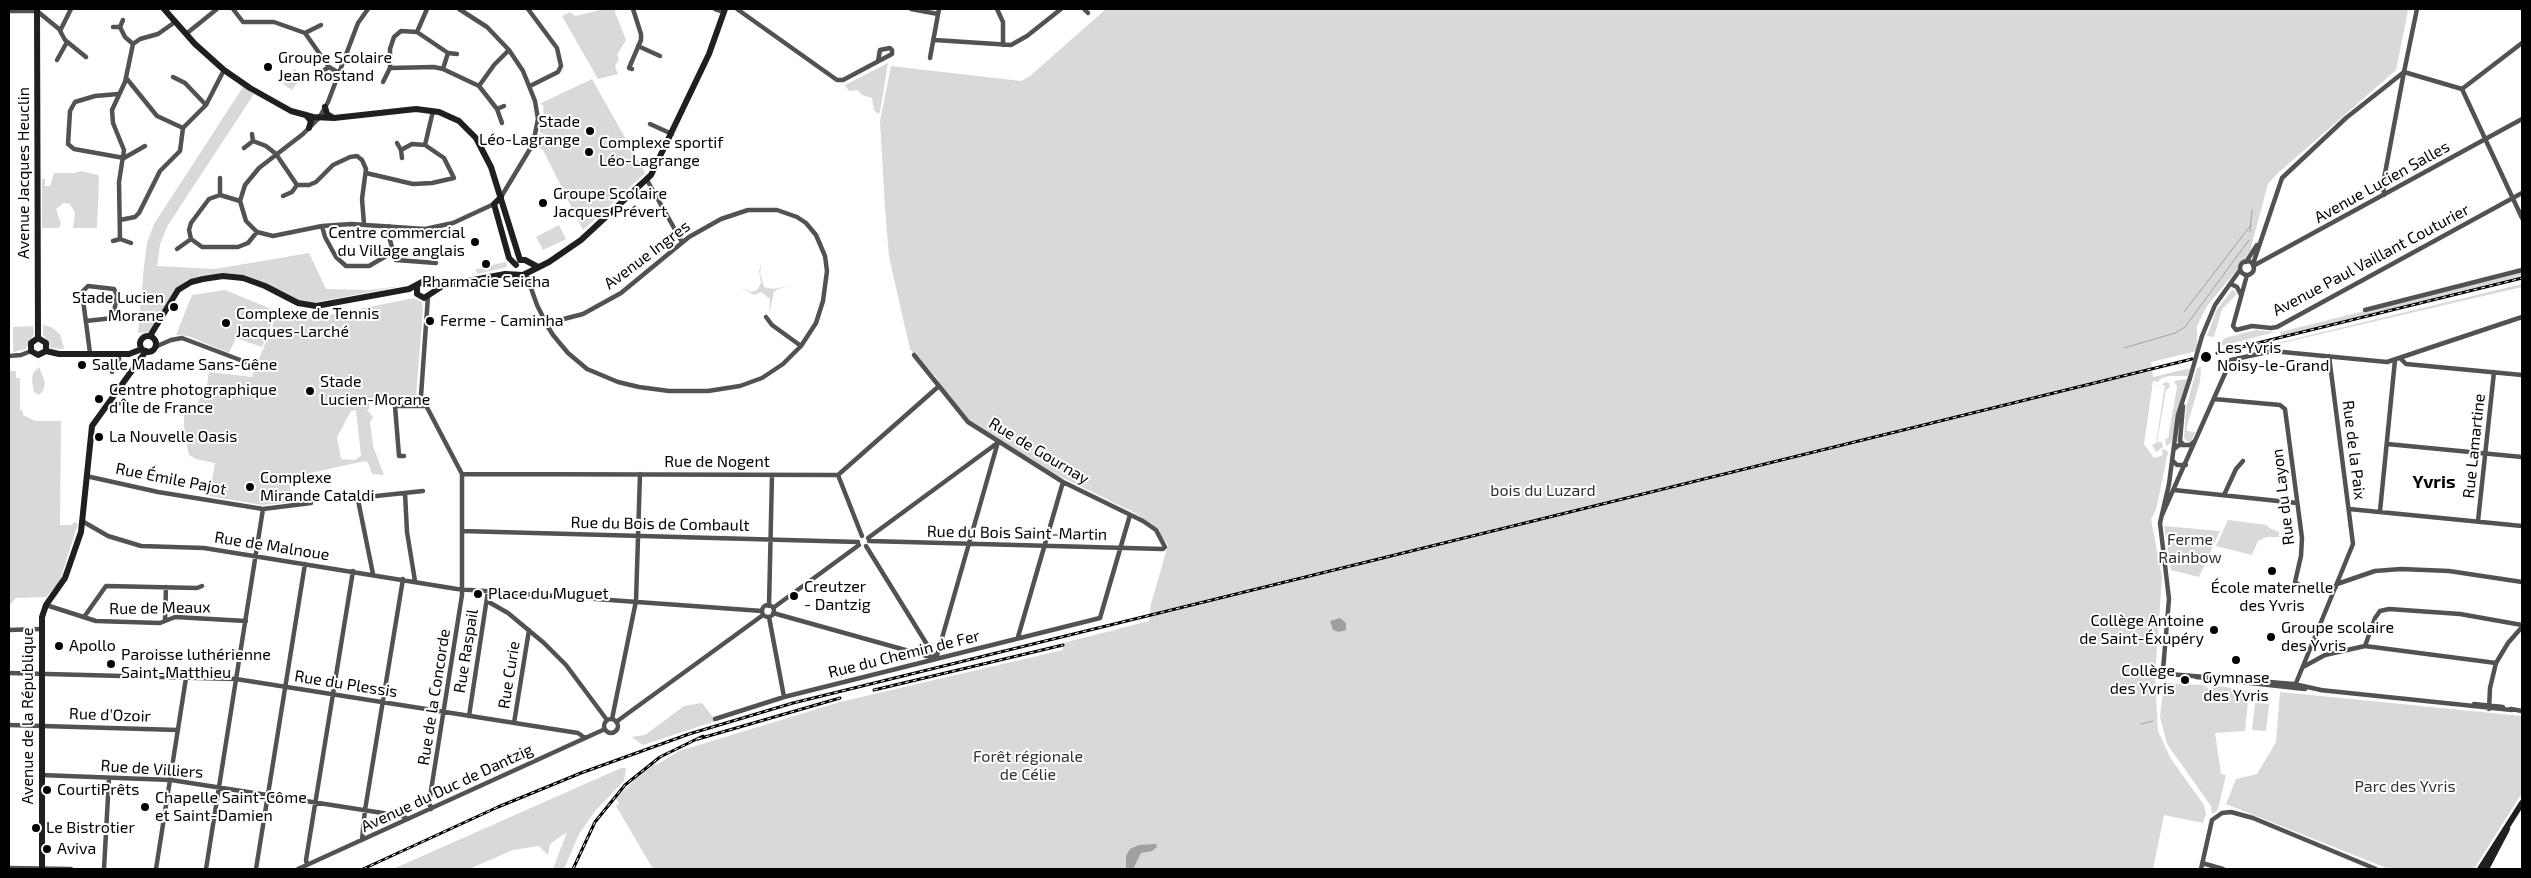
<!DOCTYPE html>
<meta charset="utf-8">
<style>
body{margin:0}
#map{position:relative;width:2531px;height:878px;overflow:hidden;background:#fff;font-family:"Exo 2",sans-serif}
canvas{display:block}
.frame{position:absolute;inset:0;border:10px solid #000;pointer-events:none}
</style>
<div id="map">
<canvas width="2531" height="878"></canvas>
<div class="frame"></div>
</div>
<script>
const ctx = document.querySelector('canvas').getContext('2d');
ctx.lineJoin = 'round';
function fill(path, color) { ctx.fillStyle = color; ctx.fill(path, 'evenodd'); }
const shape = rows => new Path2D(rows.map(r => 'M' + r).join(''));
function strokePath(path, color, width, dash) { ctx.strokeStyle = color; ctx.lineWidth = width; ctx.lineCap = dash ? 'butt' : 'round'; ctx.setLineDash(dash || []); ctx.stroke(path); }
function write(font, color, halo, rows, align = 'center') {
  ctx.font = font + ' "Exo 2",sans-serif'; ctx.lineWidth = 4; ctx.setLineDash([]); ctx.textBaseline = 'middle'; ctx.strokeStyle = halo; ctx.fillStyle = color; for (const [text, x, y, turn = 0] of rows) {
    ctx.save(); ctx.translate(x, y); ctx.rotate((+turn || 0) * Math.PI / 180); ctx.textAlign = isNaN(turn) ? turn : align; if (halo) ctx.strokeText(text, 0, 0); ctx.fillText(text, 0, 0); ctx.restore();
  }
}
const green = shape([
 [604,9,614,9,626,40,617,55,619,59,615,66,618,74,598,79,562,16,570,12,575,16],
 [1106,9,2404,9,2408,11,2396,70,2278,173,2268,184,2250,251,2236,271,2207,306,2197,326,2197,351,2151,362,2153,377,2190,368,2188,376,2169,376,2159,379,2159,382,2153,381,2144,444,2154,458,2163,455,2162,450,2164,449,2168,452,2156,510,2151,519,2162,577,2155,677,2158,731,2171,759,2204,805,2206,814,2203,823,2164,815,2153,869,653,869,616,806,619,803,615,798,651,765,656,765,679,751,840,702,1063,650,1063,643,1149,621,1151,604,1168,545,1156,528,1137,514,1051,472,968,420,946,394,936,377,910,349,889,257,885,208,880,121,891,66,1021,81,1030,76],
 [888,63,880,112,878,114,874,110,872,98,862,95,858,90,849,91,845,85],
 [294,69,303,75,292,90,283,84],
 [592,79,645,173,583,230,543,150,535,146,539,146,540,142,539,134,550,137,540,132,540,128,544,128,544,118,543,105,539,104],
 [243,87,254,94,168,225,160,244,157,266,215,269,309,253,326,289,369,290,402,286,312,303,299,300,246,276,228,273,200,276,187,280,174,290,151,332,138,333,144,266,147,243,154,224],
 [81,171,98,175,99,178,97,228,73,228,75,213,70,204,64,203,56,209,61,224,59,228,42,228,42,179,45,179,45,186,50,186,54,173,74,173],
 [559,225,566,239,543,250,536,237],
 [762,261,760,273,764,287,773,289,793,285,778,289,774,292,769,313,770,299,761,292,754,295,739,286,751,292,757,290,761,283,759,271],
 [491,262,492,265,506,262,507,267,477,274,476,269,488,268],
 [2522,272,2522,276,2281,336,2280,332],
 [2522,284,2522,287,2273,345,2273,344],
 [2233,289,2237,294,2222,309,2214,337,2207,336,2217,309],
 [225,290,276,311,262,347,236,338,229,353,188,336,176,335,192,295],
 [414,298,422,302,423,309,416,396,410,402,369,403,369,409,367,410,373,417,370,422,373,446,384,475,372,474,368,463,365,461,288,478,293,502,262,505,209,496,215,463,196,459,189,455,184,431,184,413,196,406,207,385,209,372,252,377,278,311,302,318,319,317],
 [356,410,361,456,355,460,341,459,337,437,351,411],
 [43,325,51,327,60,334,64,349,51,348,43,335],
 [33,326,34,334,26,349,13,352,13,327],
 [2256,330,2275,332,2218,347,2225,338],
 [39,367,45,382,43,391,39,395,34,392,32,381,33,373],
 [2201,367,2200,382,2187,426,2187,431,2195,432,2192,440,2188,442,2184,438,2186,407,2197,368],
 [9,371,16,371,16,378,20,378,20,410,23,411,23,415,35,421,61,421,60,525,71,525,75,522,78,524,59,583,46,597,16,598,9,606],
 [2187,379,2171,443,2166,446,2165,438,2168,439,2177,387,2174,381],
 [2165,382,2169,383,2170,387,2166,390,2157,442,2162,442,2163,447,2156,452,2152,445,2156,443,2165,385,2161,386],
 [2228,520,2267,525,2269,528,2279,532,2279,537,2267,537,2258,541,2252,555,2216,546],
 [2164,526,2220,531,2199,577,2171,570],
 [2164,683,2203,685,2211,690,2213,685,2249,691,2245,731,2215,733,2221,774,2226,775,2219,805,2217,811,2212,814,2211,806,2167,744,2160,717],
 [2280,692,2522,716,2522,793,2474,869,2389,869,2226,804,2236,779,2257,774,2276,742],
 [702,703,716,721,643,745,632,737,645,735,684,706],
 [2255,703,2269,704,2266,731,2252,730],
 [621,768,626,768,624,781,596,810,579,834,564,869,553,869,567,832,550,844,548,855,539,846,513,850,469,869,393,869]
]);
const water = shape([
 [1340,618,1346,623,1346,630,1339,632,1333,630,1330,621],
 [1156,844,1157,847,1152,851,1141,853,1133,869,1126,869,1126,856,1130,849,1139,845]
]);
const stream = shape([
 [2250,232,2252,210],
 [2184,312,2251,225],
 [2124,348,2175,333,2185,327,2249,240],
 [2141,724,2153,721]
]);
const street = shape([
 [233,9,243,22,274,22,305,33,329,67,339,73],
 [368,9,358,23,328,102,319,118,303,134,259,168,245,185,240,201,246,221,257,232,273,236,322,226,351,224,425,229,453,223,494,204],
 [459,9,487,27,509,50,523,71,535,101,538,119,533,144,501,197],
 [528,9,557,48,561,66,558,72,530,86],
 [715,9,724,12],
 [737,9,837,80,843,80,892,54,892,50,890,48,880,50,878,61],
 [911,9,938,14],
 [997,9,1003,22,1003,45],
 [1084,9,1088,13],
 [9,11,37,11,59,29,65,40,86,57],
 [113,27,120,27,123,20],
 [120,27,125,37,133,44],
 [60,31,71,9],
 [417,32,427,9],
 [305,33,321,25],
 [186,34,217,9],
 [935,40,1011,45,1027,36,1061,9],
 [638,46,660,56],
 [448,53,457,54],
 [930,58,939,9],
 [57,60,67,42],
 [390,68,390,49,394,37,401,31,417,32,448,53,443,69],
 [632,69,629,68,641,40,641,34,633,9],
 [318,74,329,67],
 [173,77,185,83,206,105],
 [127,79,157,116,183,128],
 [383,82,390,68,434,67,443,69,479,86,494,65,509,50],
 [479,86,497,109,502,123],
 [2462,89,2522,218],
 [2462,89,2522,43],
 [118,94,95,96,75,102,70,111,68,144,74,149,124,158,145,146],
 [497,109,504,106],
 [650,124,672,134],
 [253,141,266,146,276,154,297,185],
 [397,143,401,150,402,158],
 [244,148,253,141,252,134],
 [401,150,412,144,425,145],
 [366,173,413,184,432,183,454,178,444,158,425,145,433,111],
 [647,180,682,242],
 [220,195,220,178],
 [2384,195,2383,184,2404,72,2462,89],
 [283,196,292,192,297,185,309,185,316,182,333,165,350,157,357,156,362,160,366,169,362,199,364,224],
 [240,201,220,195,209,199,191,223,189,230,191,239,202,247,238,247,248,243,257,232],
 [120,220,135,217,139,213,160,171,180,151,183,128,206,105,224,70],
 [322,226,325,237,336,257,346,266,369,266,393,252],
 [389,226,388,234,396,260,436,263],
 [120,239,119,182,124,150,113,123,112,110,125,82,133,44,140,39,158,34,175,22],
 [113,241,120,239,131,243],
 [177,249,191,239],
 '2240 268a7 7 0 1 1 14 0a7 7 0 1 1-14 0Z',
 [2246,262,2257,245],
 [2253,264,2282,178,2346,118,2404,72,2417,9],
 [2253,266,2522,119],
 [526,274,537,305,548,327,553,335,568,353,587,369,618,382,639,387,669,391,708,391,740,386,762,378,783,364,801,346,816,323,823,301,827,271,825,256,816,235,806,223,797,217,777,210,748,210,721,219,689,237,621,293,583,314,556,321,548,327],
 [2247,275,2233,326,2236,330,2252,326,2271,328,2277,327,2522,193],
 [2231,284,2237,287,2241,295],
 [428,296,421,396,462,474,462,595,429,803,431,809],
 [2365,310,2522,270],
 [766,317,772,325,801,346],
 [86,321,113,318,117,295,114,289,88,286,82,292,90,353],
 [2202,336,2215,305,2240,270],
 [155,347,171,340,182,338,256,366],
 [9,356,21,355,31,351],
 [2401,359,2406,364,2522,375],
 [112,372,119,362,119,354],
 [2190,378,2178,415,2169,484,2160,523,2169,599,2163,670,2168,674,2294,684,2321,690],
 [2214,399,2280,405,2285,409,2302,538,2301,556,2295,582,2301,586,2336,587],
 [2183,406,2180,441,2184,445],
 [2387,444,2522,457],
 [2174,449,2179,445,2190,445,2195,441],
 [404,456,399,456,395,406,426,406],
 [2172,460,2177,465,2186,465],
 [462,474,838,475,939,386],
 [838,475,862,536],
 [86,476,158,492,263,509,311,503],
 [2174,490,2297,503],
 [405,493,407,532,415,581],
 [2224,495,2236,469,2243,461],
 [376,496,423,491],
 [358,500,373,574],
 [2349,509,2522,526],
 [2380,511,2395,360],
 [2162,515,2231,360,2272,351,2387,362,2522,317],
 [82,521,108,536,141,546,204,548,457,589,762,611],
 [2478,521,2494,372],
 [462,531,858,542],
 [868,538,996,444],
 [869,541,1163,549,1165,547,1156,530,1143,521,1063,482,968,422,914,355],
 [866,546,936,659],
 [2337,584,2375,571,2401,569,2449,571,2522,582],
 [487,601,508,613,544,643,566,665,607,720],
 [46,605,96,621,160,623,175,617,246,621],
 '762 611a6 6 0 1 1 12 0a6 6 0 1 1-12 0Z',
 [769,606,772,475],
 [773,608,859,545],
 [773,613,934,658],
 [84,617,106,586,197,588,202,586],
 [769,617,784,697],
 [165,621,166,587],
 [9,630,41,629],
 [1018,637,1063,482],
 [2365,646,2375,618,2380,611,2389,609,2460,614,2522,625],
 [936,659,998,442],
 [2303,667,2325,655,2365,646,2496,663],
 [9,673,236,679,578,733,585,738],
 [2196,677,2305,689],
 [2294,688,2353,544,2329,356],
 [2320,690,2512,710],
 [2474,704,2503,707],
 [2489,709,2490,688,2496,663,2508,643,2522,627],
 [2511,709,2522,711],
 [469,716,488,591],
 [612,719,636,601,640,474],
 [715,719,784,697,1100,618,1130,515],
 '604 726a7 7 0 1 1 14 0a7 7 0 1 1-14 0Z',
 [616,722,763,615],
 [514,723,529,630],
 [9,725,178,730],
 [41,775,171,780,402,816,408,819],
 [362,840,365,810,403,579],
 [2202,863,2223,869],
 [307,865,306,860,353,571],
 [9,868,71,869],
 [104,869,109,778],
 [156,869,186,678],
 [206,869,263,509],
 [256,869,305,564],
 [298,869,605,729],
 [2201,869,2212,820,2222,813,2231,812,2253,818,2376,869]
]);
const secondary = shape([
 [37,9,38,338],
 [164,9,195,44,224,70,250,88,291,111,313,117,334,118,416,109,439,112,459,121,476,138,491,167,520,260],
 [325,107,327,114,332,117],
 [306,115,311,121,309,128],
 [501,197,494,204,509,258,516,265],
 [520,260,525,260,538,267],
 [417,287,417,294,424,298,441,287],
 [150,336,178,290,191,282,203,279,223,276,243,278,265,286,298,303,316,306,409,289,422,282,442,286,505,274,523,275,549,262,581,240,651,175,709,54,725,9],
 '140 344a8 8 0 1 1 16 0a8 8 0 1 1-16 0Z',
 [38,338,31,343,31,351,38,355,46,351],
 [38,338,46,343,46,351],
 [46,351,59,354,129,354,142,349],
 [42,869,42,617,46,605,65,578,81,532,92,426,146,351],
 [2480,869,2522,803],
 [2486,869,2507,829]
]);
const rail = shape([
 [2217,353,2522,278],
 [874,690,1063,645],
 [698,739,840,698],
 [363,869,498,807,581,773,689,734,793,703,2192,359],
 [573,869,595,822,625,785,660,757,703,736]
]);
const streetBridge = shape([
 [2190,378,2202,336]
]);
const markers = [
 [268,67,5,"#000"],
 [590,131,5,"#000"],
 [589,152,5,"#000"],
 [543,203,5,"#000"],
 [475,242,5,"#000"],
 [486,264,5,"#000"],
 [174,307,5,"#000"],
 [430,321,5,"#000"],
 [226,323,5,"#000"],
 [2206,357,6,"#000"],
 [82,365,5,"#000"],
 [310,391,5,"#000"],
 [99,399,5,"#000"],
 [99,437,5,"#000"],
 [250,487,5,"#000"],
 [2272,571,5,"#000"],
 [478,594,5,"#000"],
 [794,596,5,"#000"],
 [2214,630,5,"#000"],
 [2271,637,5,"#000"],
 [59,646,5,"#000"],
 [2236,660,5,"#000"],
 [111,664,5,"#000"],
 [2185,680,5,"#000"],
 [47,790,5,"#000"],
 [145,807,5,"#000"],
 [36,828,5,"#000"],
 [47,849,5,"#000"]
];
const poiNames = [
 ["Groupe Scolaire",278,58],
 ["Jean Rostand",278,76],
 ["Stade",580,122,"right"],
 ["Léo-Lagrange",580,140,"right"],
 ["Complexe sportif",599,143],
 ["Léo-Lagrange",599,161],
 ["Groupe Scolaire",553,194],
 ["Jacques Prévert",553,212],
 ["Centre commercial",465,233,"right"],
 ["du Village anglais",465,251,"right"],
 ["Pharmacie Seicha",486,282,"center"],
 ["Stade Lucien",164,298,"right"],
 ["Morane",164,316,"right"],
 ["Complexe de Tennis",236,314],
 ["Jacques-Larché",236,332],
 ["Ferme - Caminha",440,321],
 ["Les Yvris",2217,348],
 ["Noisy-le-Grand",2217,366],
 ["Salle Madame Sans-Gêne",92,365],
 ["Stade",320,382],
 ["Lucien-Morane",320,400],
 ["Centre photographique",109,390],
 ["d'Île de France",109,408],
 ["La Nouvelle Oasis",109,437],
 ["Complexe",260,478],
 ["Mirande Cataldi",260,496],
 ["Creutzer",804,587],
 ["- Dantzig",804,605],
 ["École maternelle",2272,588,"center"],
 ["des Yvris",2272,606,"center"],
 ["Place du Muguet",488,594],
 ["Collège Antoine",2204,621,"right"],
 ["de Saint-Éxupéry",2204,639,"right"],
 ["Groupe scolaire",2281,628],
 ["des Yvris",2281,646],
 ["Apollo",69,646],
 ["Paroisse luthérienne",121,655],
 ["Saint-Matthieu",121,673],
 ["Collège",2175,671,"right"],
 ["des Yvris",2175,689,"right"],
 ["Gymnase",2236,678,"center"],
 ["des Yvris",2236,696,"center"],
 ["CourtiPrêts",57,790],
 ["Chapelle Saint-Côme",155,798],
 ["et Saint-Damien",155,816],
 ["Le Bistrotier",46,828],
 ["Aviva",57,849]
];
const streetNames = [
 ["Avenue Jacques Heuclin",24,173,-90],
 ["Avenue Lucien Salles",2382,182,-29],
 ["Avenue Ingres",647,255,-37],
 ["Avenue Paul Vaillant Couturier",2371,260,-28],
 ["Rue Lamartine",2474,446,-84],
 ["Rue de la Paix",2354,450,83],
 ["Rue de Gournay",1039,451,31],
 ["Rue de Nogent",717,462],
 ["Rue Émile Pajot",171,479,11],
 ["Rue du Layon",2283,497,-97],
 ["Rue du Bois de Combault",660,524,1],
 ["Rue du Bois Saint-Martin",1017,533,1],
 ["Rue de Malnoue",272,546,9],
 ["Rue de Meaux",160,608,-1],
 ["Rue Raspail",466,651,-81],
 ["Rue du Chemin de Fer",904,654,-14],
 ["Rue Curie",509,675,-81],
 ["Rue du Plessis",346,684,9],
 ["Rue de la Concorde",434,697,-81],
 ["Rue d'Ozoir",110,715,2],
 ["Avenue de la République",28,716,-90],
 ["Rue de Villiers",152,769,4],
 ["Avenue du Duc de Dantzig",447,788,-25]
];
const parkNames = [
 ["bois du Luzard",1543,491],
 ["Ferme",2190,540],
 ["Rainbow",2190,558],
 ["Forêt régionale",1028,757],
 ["de Célie",1028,775],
 ["Parc des Yvris",2405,787]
];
const neighbourhoodNames = [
 ["Yvris",2434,482]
];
fill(green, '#d9d9d9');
fill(water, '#a0a0a0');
strokePath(stream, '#a0a0a0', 1);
strokePath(street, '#525252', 4.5);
strokePath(secondary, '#1f1f1f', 6);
strokePath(rail, '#000', 3);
strokePath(rail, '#fff', 1, [4]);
strokePath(streetBridge, '#525252', 4.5);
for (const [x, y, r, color] of markers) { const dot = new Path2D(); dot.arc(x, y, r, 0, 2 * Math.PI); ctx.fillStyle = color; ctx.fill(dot); strokePath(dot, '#fff', 2); }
write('16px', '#000', '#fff', poiNames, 'left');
write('16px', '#000', '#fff', streetNames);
write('16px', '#303030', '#fff', parkNames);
write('bold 18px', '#000', '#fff', neighbourhoodNames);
</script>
